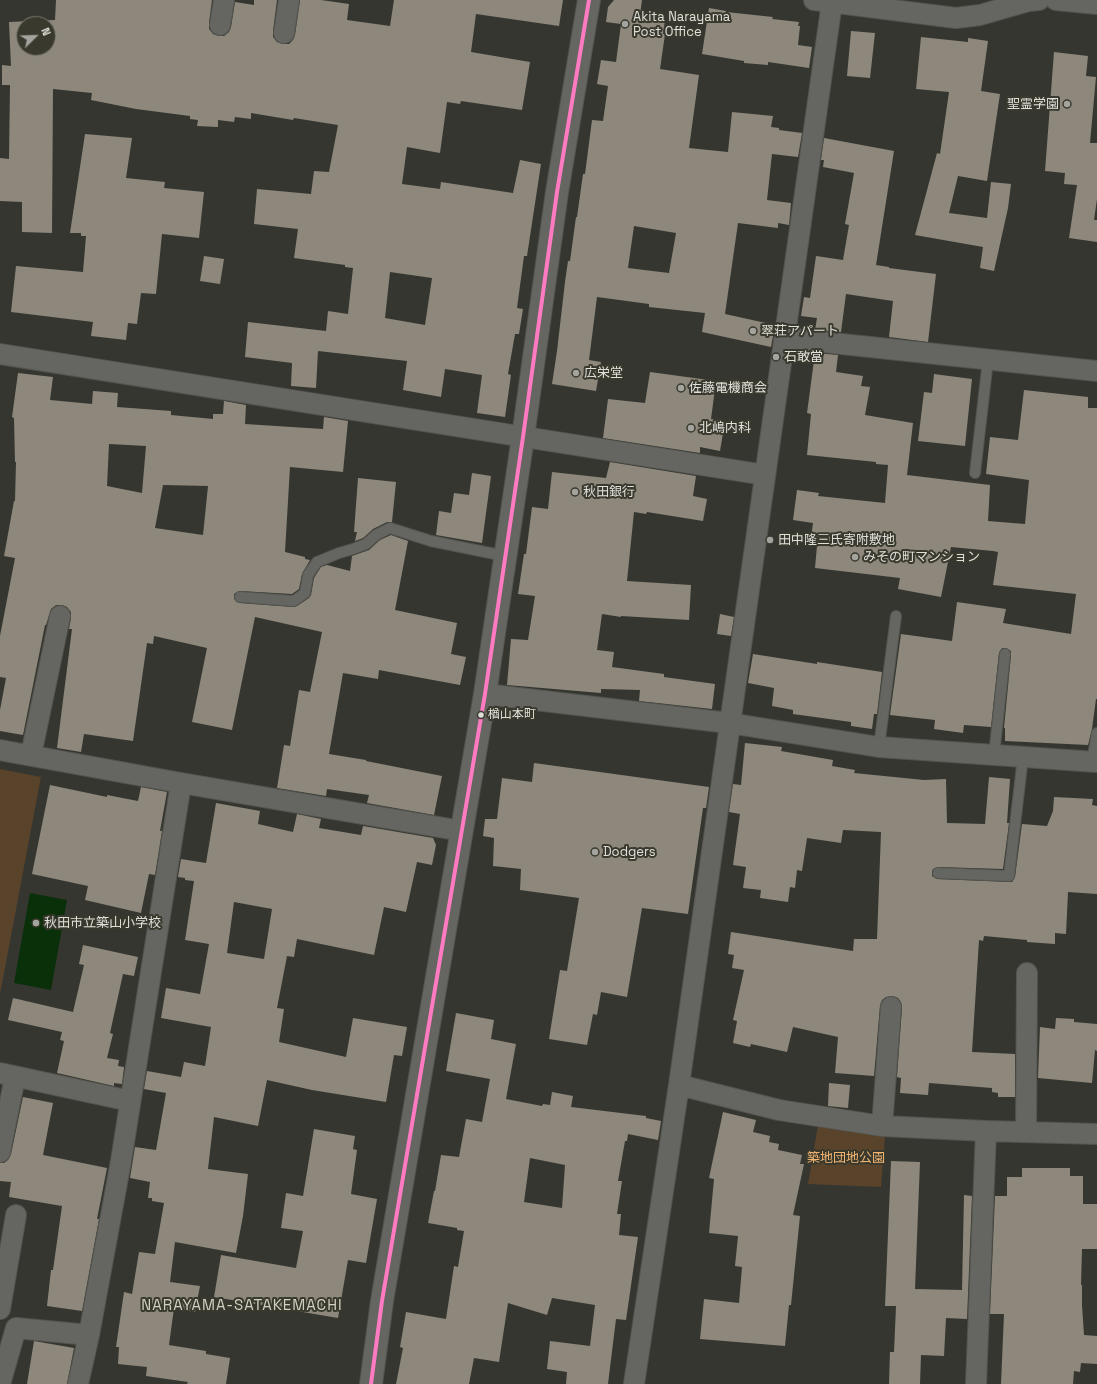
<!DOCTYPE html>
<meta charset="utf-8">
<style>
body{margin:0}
#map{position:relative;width:1097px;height:1384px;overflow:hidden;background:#363631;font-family:"Space Grotesk",sans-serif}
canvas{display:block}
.north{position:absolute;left:16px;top:16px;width:40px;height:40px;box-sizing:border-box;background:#39392e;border:1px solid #7c7b72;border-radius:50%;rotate:67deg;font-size:11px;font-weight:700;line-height:16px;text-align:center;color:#e0dfd9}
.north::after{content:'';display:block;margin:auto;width:14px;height:18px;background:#a4a49e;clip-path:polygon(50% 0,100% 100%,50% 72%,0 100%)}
</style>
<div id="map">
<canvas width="1097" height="1384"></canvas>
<div class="north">N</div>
</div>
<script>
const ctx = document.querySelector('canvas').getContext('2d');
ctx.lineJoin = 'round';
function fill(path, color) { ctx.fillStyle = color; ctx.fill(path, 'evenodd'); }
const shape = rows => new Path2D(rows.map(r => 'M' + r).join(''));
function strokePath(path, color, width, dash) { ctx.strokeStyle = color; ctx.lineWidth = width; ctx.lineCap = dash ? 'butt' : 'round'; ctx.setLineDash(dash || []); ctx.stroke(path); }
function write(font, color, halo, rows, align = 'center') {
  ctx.font = font + ' "Space Grotesk","Noto Sans JP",sans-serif'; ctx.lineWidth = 4; ctx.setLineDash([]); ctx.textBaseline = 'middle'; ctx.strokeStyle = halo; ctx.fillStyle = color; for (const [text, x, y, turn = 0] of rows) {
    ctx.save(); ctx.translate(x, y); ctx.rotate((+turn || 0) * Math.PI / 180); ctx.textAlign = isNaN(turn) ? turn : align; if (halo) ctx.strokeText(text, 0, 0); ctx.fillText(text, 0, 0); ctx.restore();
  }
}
const green = shape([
 [0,769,41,777,0,994],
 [818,1125,885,1136,881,1187,808,1184]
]);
const water = shape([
 [30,893,67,900,51,990,14,983]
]);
const building = shape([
 [56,0,212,0,209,23,209,29,213,34,219,36,224,36,229,32,231,27,235,2,254,5,254,0,277,0,273,31,273,37,277,42,283,44,289,44,293,40,295,35,300,0,321,0,349,4,347,20,390,26,394,0,563,0,559,26,476,14,471,52,530,62,522,110,461,101,460,104,447,102,440,153,407,147,402,184,440,189,441,182,513,193,520,160,541,164,527,256,524,256,517,308,523,309,519,334,515,334,508,374,511,375,505,417,477,413,482,375,445,369,441,397,403,390,407,361,318,351,316,388,291,386,292,363,245,357,248,322,326,331,328,311,348,314,353,268,345,267,345,265,294,258,298,229,254,224,257,189,311,194,314,171,329,172,338,125,294,118,293,120,251,113,251,119,235,117,234,122,218,120,218,127,197,126,198,120,190,119,190,116,136,109,91,100,92,93,53,89,52,233,22,232,22,202,0,201,0,158,9,159,10,85,2,85,2,65,11,66,9,22,55,20],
 [24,24,48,24,48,48,24,48],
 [390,272,432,278,425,325,385,318],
 [614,0,642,0,640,15,665,20,663,34,665,34,660,69,699,75,689,148,728,152,732,112,773,116,771,127,779,128,779,130,802,133,798,157,772,154,767,200,791,203,789,225,778,223,778,228,738,223,725,314,775,325,771,347,702,332,705,313,649,307,649,304,597,297,589,360,601,362,596,391,552,384,557,351,565,282,568,261,570,261,576,217,577,217,583,174,585,174,592,120,603,121,608,86,597,84,601,60,616,62,621,24,606,22,608,7],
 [634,226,676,233,669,273,628,268],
 [709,8,726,11,726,12,773,17,772,19,799,22,798,26,800,26,798,45,812,47,809,68,768,62,768,65,744,63,744,61,702,54],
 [851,31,875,33,870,78,847,76],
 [921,37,968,42,968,38,988,41,981,91,1000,94,987,181,958,176,949,213,987,218,991,182,1011,184,1008,208,994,271,980,268,983,247,915,235,937,153,940,154,949,92,916,89],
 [1054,52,1088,56,1086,76,1096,77,1090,143,1097,143,1097,199,1094,220,1097,220,1097,242,1069,238,1077,185,1064,184,1065,173,1045,171],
 [85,134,132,138,126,178,165,182,164,188,204,192,199,238,162,234,156,294,141,293,137,324,128,323,126,340,91,336,93,322,11,312,16,266,83,272,86,236,81,236,81,233,70,233],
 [824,138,894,151,876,265,889,267,889,268,936,274,928,342,889,337,893,301,846,294,841,332,815,330,817,318,801,316,804,297,810,298,816,256,843,260,849,225,845,224,854,173,823,167,824,160,821,160],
 [204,256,224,259,220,284,200,281],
 [815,353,838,355,836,372,863,376,861,386,870,387,865,415,913,423,907,475,990,485,988,521,1025,524,1029,480,986,474,990,437,1018,440,1024,390,1088,397,1088,408,1097,408,1097,699,1096,699,1092,729,1088,745,1005,741,1005,728,1004,728,1011,655,1011,651,1006,648,1002,648,999,653,991,727,964,725,963,733,934,729,935,720,890,715,901,634,952,641,957,602,1006,609,1003,623,1071,634,1076,594,993,585,998,552,993,551,951,547,941,597,898,589,900,578,815,568,817,546,810,545,813,523,793,520,797,490,819,493,818,496,885,503,888,465,876,464,876,462,807,455,811,414,807,413],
 [650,372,716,381,711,419,725,421,720,451,700,447,700,453,603,438,608,399,645,403],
 [18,373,53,377,50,400,92,404,93,391,118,393,117,407,171,411,171,415,213,419,213,414,223,414,224,401,246,405,245,424,323,429,324,417,348,421,343,472,290,467,285,552,305,557,305,559,310,560,302,574,299,589,292,594,240,591,234,594,234,599,240,603,294,607,297,606,309,598,311,595,314,578,321,567,327,565,350,571,352,556,369,550,380,540,391,535,408,541,395,610,457,623,451,654,466,657,460,685,379,670,378,679,343,673,329,754,366,760,366,761,442,776,434,815,367,803,369,795,327,789,326,796,277,788,284,745,290,746,299,690,310,692,322,632,255,617,232,730,192,722,207,648,154,636,153,644,147,643,133,741,84,734,81,752,57,748,72,629,69,629,71,618,71,612,67,607,62,605,56,605,51,609,46,625,45,625,23,735,0,731,0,710,6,678,0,677,0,636,15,558,4,556,14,501,15,501,16,462,15,462,14,418,12,417],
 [109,444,146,446,142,493,107,486],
 [163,485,208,486,203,535,155,528],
 [934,374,972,379,965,446,918,441,924,392,932,393],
 [610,462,696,476,693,496,707,499,703,521,647,512,646,514,634,512,627,581,691,585,689,620,621,616,621,617,602,614,597,650,614,652,612,667,664,674,664,677,715,684,712,709,639,701,640,690,601,689,601,693,507,685,511,639,528,640,535,596,518,594,524,554,526,554,532,507,548,509,552,472,606,478],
 [472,473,491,476,482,543,436,535,439,511,451,513,454,493,469,495],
 [358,478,396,482,392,522,387,522,373,529,363,538,355,541,357,532,354,532],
 [720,614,734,617,731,636,717,634],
 [753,654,817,664,817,662,882,672,877,714,874,714,872,729,851,726,851,722,793,714,793,710,772,706,774,688,748,683],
 [745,743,782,747,781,751,833,760,832,766,855,770,854,773,924,780,946,779,947,823,985,824,989,777,1010,779,1007,823,1009,823,1003,869,938,867,933,869,932,872,932,876,937,879,1012,882,1015,877,1022,824,1047,826,1053,811,1054,797,1093,799,1092,805,1097,806,1097,894,1068,892,1066,934,1055,933,1055,944,1027,942,1027,940,984,936,983,941,979,940,972,1052,1015,1054,1015,1097,998,1097,998,1093,992,1092,992,1088,929,1083,928,1095,900,1093,901,1078,897,1077,902,1007,901,1002,898,998,892,996,886,997,882,1000,880,1006,874,1076,835,1073,838,1037,793,1027,787,1052,751,1044,750,1047,733,1043,737,1021,733,1020,744,970,732,968,734,955,728,954,731,932,853,951,854,939,877,939,881,832,843,830,841,843,807,838,802,871,797,870,795,888,790,887,788,902,760,898,761,890,743,888,746,867,733,865,740,814,729,812,733,784,741,785],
 [534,763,709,787,706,808,703,808,688,914,642,908,627,997,601,992,597,1015,593,1014,587,1045,549,1039,560,970,567,971,579,898,520,890,521,869,493,866,494,838,483,836,485,819,497,819,502,778,532,782],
 [50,785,107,797,107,795,138,801,141,787,167,792,160,831,162,831,155,875,149,874,141,913,85,900,88,886,32,874],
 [216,803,260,811,258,824,293,832,297,814,321,819,319,828,361,835,363,826,433,838,436,845,432,865,417,862,406,912,384,907,374,955,297,939,294,957,287,956,277,1008,284,1009,279,1042,346,1057,353,1018,407,1027,402,1056,394,1055,386,1102,312,1090,267,1080,258,1126,214,1117,208,1169,248,1174,243,1216,236,1253,175,1242,170,1282,200,1286,195,1312,174,1308,169,1345,206,1351,206,1354,230,1358,226,1384,187,1384,188,1382,146,1376,147,1367,118,1364,119,1347,116,1347,124,1292,132,1294,139,1252,155,1254,164,1203,152,1201,152,1198,148,1198,150,1182,130,1178,135,1147,156,1150,166,1093,144,1089,147,1071,181,1077,184,1062,205,1066,211,1027,161,1018,166,988,200,994,209,944,185,940,194,881,185,880,185,878,178,877,181,859,206,863],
 [234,902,272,909,264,959,227,953],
 [83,945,138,957,134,976,123,974,110,1033,113,1034,107,1058,119,1060,118,1066,124,1067,122,1084,114,1083,114,1086,57,1073,64,1041,60,1040,62,1032,8,1020,13,998,73,1012,84,965,79,964],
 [456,1013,494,1020,491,1039,516,1044,506,1099,542,1106,543,1104,550,1105,552,1092,573,1096,571,1107,646,1116,646,1118,661,1121,658,1140,628,1134,627,1141,625,1141,618,1181,622,1181,617,1214,621,1214,619,1235,638,1237,626,1320,616,1319,608,1384,566,1384,567,1372,547,1369,550,1341,590,1346,595,1305,552,1298,547,1315,508,1303,499,1362,474,1358,469,1384,396,1384,403,1348,400,1347,406,1312,446,1319,454,1266,458,1267,464,1231,457,1230,457,1228,428,1223,434,1191,435,1191,441,1155,459,1157,466,1119,482,1122,490,1079,446,1071],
 [530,1158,565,1165,562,1208,524,1202],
 [1056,1018,1074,1019,1074,1022,1097,1024,1097,1051,1095,1050,1092,1083,1038,1078,1040,1027,1055,1029],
 [829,1083,850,1085,848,1108,828,1106],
 [23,1097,53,1103,43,1155,107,1168,97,1219,99,1219,82,1311,47,1306,51,1270,53,1270,62,1206,9,1197,11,1182,0,1181,0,1163,4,1163,8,1160,11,1154],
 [723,1112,756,1120,753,1132,770,1136,769,1142,779,1144,778,1150,802,1155,800,1164,804,1164,793,1215,800,1216,791,1305,789,1305,785,1346,700,1339,704,1299,739,1303,742,1267,735,1266,738,1236,709,1233,714,1179,709,1178],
 [314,1129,355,1136,353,1149,357,1150,351,1194,377,1199,366,1263,348,1260,338,1318,214,1297,221,1255,296,1268,303,1231,281,1228,286,1193,303,1196],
 [891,1161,920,1162,915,1289,962,1290,964,1195,972,1196,967,1319,946,1318,944,1356,921,1355,920,1384,889,1384,890,1352,894,1352,896,1306,885,1306],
 [1022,1168,1070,1168,1070,1176,1083,1176,1083,1204,1097,1204,1097,1249,1082,1249,1081,1285,1082,1285,1082,1305,1084,1335,1097,1336,1097,1364,1081,1363,1080,1372,1074,1371,1073,1384,1001,1384,1004,1314,990,1314,995,1196,1007,1196,1007,1177,1022,1177],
 [34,1341,74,1348,67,1384,27,1384]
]);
const service = shape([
 [975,473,988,360],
 [240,597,294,601,305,593,308,575,317,562,339,553,353,549,366,544,376,535,390,528,431,541,505,556],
 [879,747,896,616],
 [994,755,1005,654],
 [1092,761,1097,733],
 [938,873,1009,876,1023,757]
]);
const minor = shape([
 [814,0,956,18,980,15,1029,1,1039,0],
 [1056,0,1097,4],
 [220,25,224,0],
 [284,33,289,0],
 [785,338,1097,371],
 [0,354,765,475],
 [485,694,729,723,879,747,1097,762],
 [0,750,181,783,462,831],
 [31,755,60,616],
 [0,1073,130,1101],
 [679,1085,779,1110,882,1126,986,1131,1097,1134],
 [882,1126,891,1007],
 [1026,1132,1027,973],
 [0,1152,15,1077],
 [0,1309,16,1215],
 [0,1384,16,1328,89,1335],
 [78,1384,89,1335,121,1161,181,783],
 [634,1384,679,1085,832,2],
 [976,1384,986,1131]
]);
const tertiary = shape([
 [371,1384,382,1301,485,694,523,437,557,192,589,0]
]);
const bus1 = shape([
 [371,1384,382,1301,485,694,523,437,557,192,589,0]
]);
const markers = [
 [625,24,4,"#a4a49e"],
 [1067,104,4,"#a4a49e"],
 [753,331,4,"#a4a49e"],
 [776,357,4,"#a4a49e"],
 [576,373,4,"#a4a49e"],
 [681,388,4,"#a4a49e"],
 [691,428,4,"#a4a49e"],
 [575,492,4,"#a4a49e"],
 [770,540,4,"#a4a49e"],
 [855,557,4,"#a4a49e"],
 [481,715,3.5,"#e0dfd9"],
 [595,852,4,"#a4a49e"],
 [36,923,4,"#a4a49e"]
];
const busNames = [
 ["楢山本町",488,715]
];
const poiNames = [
 ["Akita Narayama",633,17],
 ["Post Office",633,32],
 ["聖霊学園",1059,104,"right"],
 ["翠荘アパート",761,331],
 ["石敢當",784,357],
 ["広栄堂",584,373],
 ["佐藤電機商会",689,388],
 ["北嶋内科",699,428],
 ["秋田銀行",583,492],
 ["田中隆三氏寄附敷地",778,540],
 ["みその町マンション",863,557],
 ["Dodgers",603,852],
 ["秋田市立築山小学校",44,923]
];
const parkNames = [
 ["築地団地公園",846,1158]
];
const quarterNames = [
 ["NARAYAMA-SATAKEMACHI",242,1306]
];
fill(green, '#59432a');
fill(water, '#0a3009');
fill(building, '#8d887b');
strokePath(service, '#54544f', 12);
strokePath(minor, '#54544f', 22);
strokePath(tertiary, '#54544f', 24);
strokePath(service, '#656561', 10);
strokePath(minor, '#656561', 20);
strokePath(tertiary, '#656561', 22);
strokePath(bus1, '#fe7ac1', 4);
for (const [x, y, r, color] of markers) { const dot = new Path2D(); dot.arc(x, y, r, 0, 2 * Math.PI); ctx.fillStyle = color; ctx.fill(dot); strokePath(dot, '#39392e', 1.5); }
write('12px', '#e0dfd9', '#39392e', busNames, 'left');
write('13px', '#e0dfd9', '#39392e', poiNames, 'left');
write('13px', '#f2b471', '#39392e', parkNames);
ctx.letterSpacing = '1px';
write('15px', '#d1d0c3', '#39392e', quarterNames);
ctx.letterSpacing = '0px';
</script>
